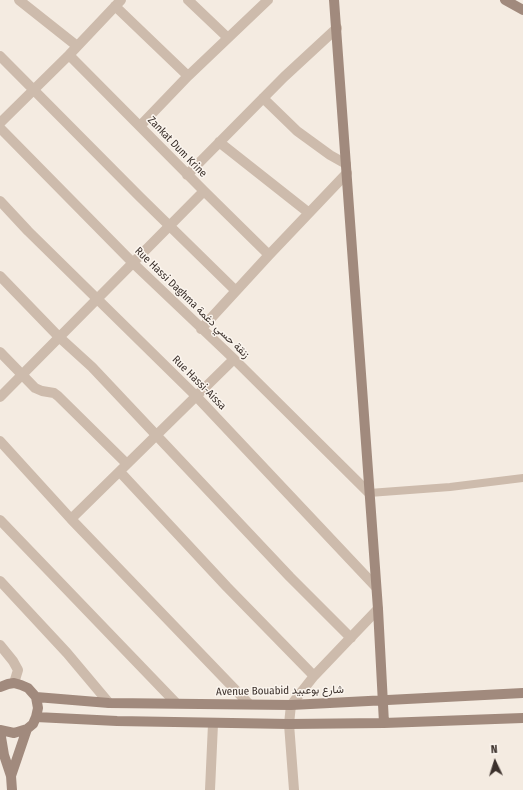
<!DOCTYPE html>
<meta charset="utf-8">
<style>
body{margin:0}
#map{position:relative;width:523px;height:790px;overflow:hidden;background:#f4ebe1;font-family:"Fira Sans Condensed",sans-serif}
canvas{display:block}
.north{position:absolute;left:475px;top:742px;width:40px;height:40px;-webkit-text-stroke:3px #fbf5ee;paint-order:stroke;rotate:356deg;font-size:11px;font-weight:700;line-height:16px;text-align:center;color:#3b302b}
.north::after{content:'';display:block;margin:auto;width:14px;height:18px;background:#3b302b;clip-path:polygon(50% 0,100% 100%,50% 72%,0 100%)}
</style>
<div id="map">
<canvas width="523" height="790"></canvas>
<div class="north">N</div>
</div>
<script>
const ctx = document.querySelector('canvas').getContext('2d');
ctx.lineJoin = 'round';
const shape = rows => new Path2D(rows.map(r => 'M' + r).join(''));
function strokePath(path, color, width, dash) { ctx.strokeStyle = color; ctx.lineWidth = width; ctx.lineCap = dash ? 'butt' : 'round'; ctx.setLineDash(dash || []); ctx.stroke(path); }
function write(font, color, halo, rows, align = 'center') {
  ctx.font = font + ' "Fira Sans Condensed",Vazirmatn,sans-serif'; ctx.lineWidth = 3; ctx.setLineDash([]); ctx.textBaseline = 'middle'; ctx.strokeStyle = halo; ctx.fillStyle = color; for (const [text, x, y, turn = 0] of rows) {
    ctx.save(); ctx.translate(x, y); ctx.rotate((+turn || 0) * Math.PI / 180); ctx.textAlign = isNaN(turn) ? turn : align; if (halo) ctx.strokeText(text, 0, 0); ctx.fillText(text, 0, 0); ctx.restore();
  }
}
const lane = shape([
 [369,493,450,487,523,478]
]);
const street = shape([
 [19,0,77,46],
 [188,0,228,38],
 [115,6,188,76],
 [69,55,204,191,269,255],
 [0,56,140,197,236,291],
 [263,98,297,131,330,155,346,164],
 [0,123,69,55,121,0],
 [140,126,188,76,268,0],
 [0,128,133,263,234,359,369,493],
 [219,142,309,213],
 [187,175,284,77,337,28],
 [0,201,28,231,196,396,376,587],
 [0,276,59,337,92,367,290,577,351,638],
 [201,329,269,255,347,173],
 [0,352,35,388,42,391,54,393,58,396,127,464],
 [0,397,204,191],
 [0,441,71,519,249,704],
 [120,472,227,587,314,676],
 [71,519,234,359],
 [0,520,176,703],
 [0,581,67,653,109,703],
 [0,645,13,661,18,670,14,683],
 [210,790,213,724],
 [294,790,289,724,291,705,314,676,378,609]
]);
const secondary = shape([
 [334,0,378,609,384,723],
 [505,0,523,10],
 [0,687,8,684,14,683,21,685,28,688,36,697,38,708,36,717,33,724,27,729,14,733,0,730],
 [36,697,109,703,291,705,523,693],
 [36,717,117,721,289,724,384,723,523,718],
 [0,731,4,755,11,776,12,790],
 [11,776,27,729]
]);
const streetNames = [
 ["Zankat Dum Krine",177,147,46],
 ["Rue Hassi Daghma زنقة حسي دغمة",192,303,44],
 ["Rue Hassi-Aissa",199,383,45],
 ["Avenue Bouabid شارع بوعبيد",280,691,-1]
];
strokePath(lane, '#cdbbac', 8);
strokePath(street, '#cdbbac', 10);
strokePath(secondary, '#a18a7d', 10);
write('11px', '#3b302b', '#fbf5ee', streetNames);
</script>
